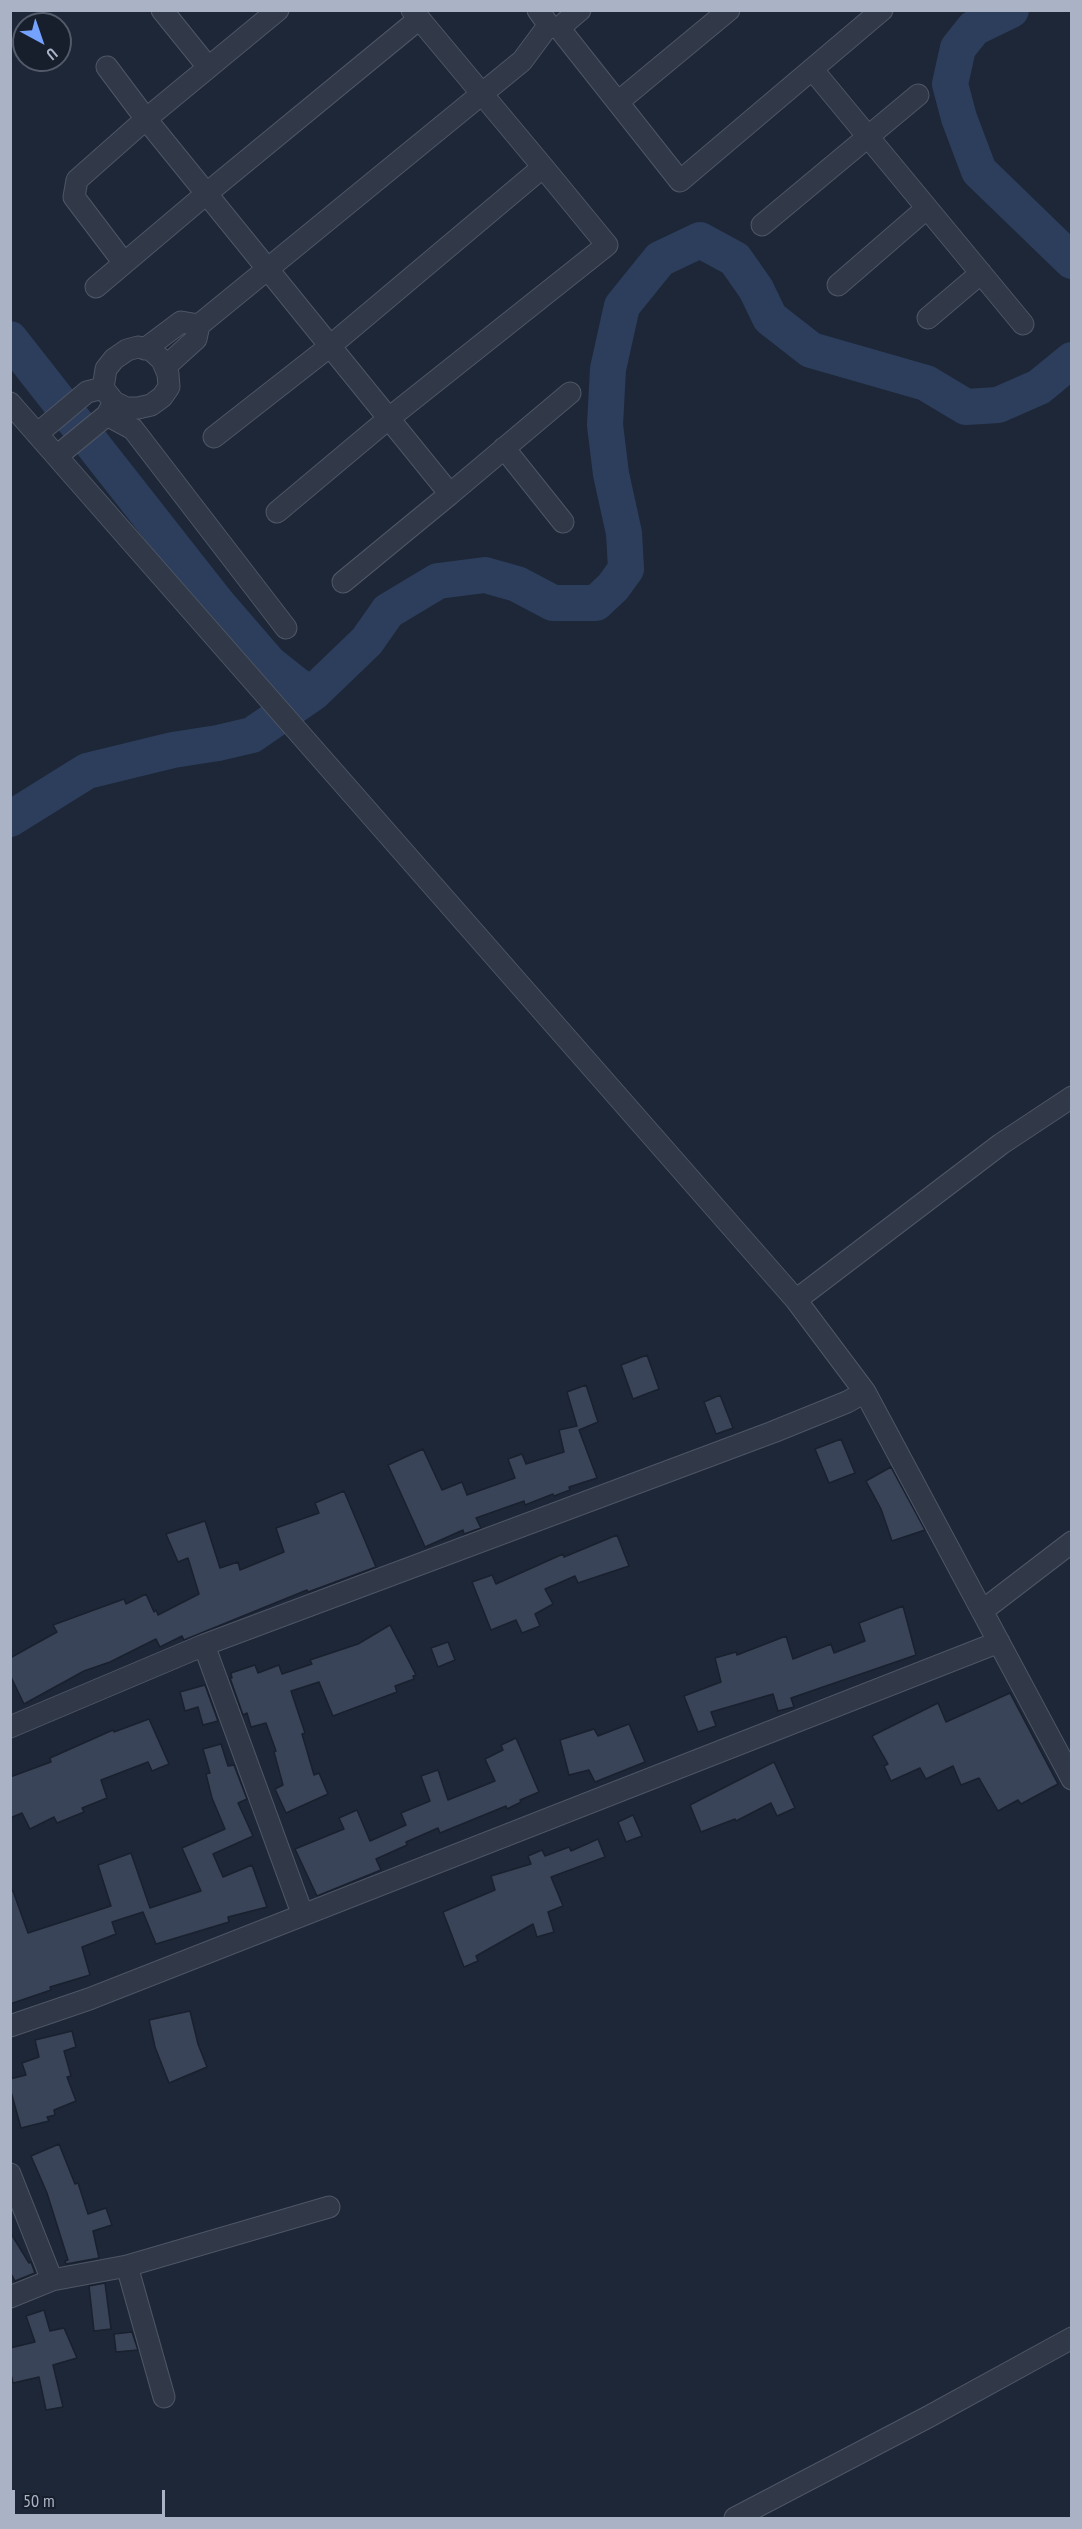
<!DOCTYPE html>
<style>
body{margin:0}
#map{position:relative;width:1082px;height:2529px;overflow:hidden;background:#1d2737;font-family:"PT Sans Narrow",sans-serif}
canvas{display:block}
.frame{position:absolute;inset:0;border:12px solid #aab3c5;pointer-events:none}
.north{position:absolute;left:12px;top:12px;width:60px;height:60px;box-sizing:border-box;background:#171e2c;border:2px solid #525a69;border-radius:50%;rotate:140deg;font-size:16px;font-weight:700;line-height:24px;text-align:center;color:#aab3c5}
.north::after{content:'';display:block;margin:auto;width:21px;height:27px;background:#75a2ff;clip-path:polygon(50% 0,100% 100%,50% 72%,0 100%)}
.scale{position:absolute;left:12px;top:2490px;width:153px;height:27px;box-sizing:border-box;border:3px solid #aab3c5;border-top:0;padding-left:8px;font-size:18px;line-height:21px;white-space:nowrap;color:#aab3c5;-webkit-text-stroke:4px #171e2c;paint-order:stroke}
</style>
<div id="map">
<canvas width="1082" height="2529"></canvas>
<div class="frame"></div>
<div class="north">U</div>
<div class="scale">50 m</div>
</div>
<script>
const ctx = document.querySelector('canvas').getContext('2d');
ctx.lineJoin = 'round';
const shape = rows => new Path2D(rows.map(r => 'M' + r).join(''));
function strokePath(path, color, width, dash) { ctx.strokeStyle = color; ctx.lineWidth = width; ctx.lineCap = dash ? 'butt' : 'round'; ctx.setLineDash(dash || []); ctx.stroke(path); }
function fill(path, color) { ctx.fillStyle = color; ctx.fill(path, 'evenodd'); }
const river = shape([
 [1011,10,974,28,958,48,950,84,959,118,979,171,1072,261],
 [10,339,218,604,269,663,298,686,313,693],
 [10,819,87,771,173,750,218,743,252,735,313,693,367,641,388,611,438,581,485,575,517,584,553,603,596,603,613,587,626,569,624,533,611,474,605,425,608,369,622,306,660,259,700,240,735,259,756,289,770,318,811,350,926,383,966,407,998,405,1039,387,1072,360]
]);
const building = shape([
 [647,1355,659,1389,633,1399,621,1365,647,1355],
 [586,1385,598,1422,579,1430,597,1478,569,1487,570,1490,554,1496,553,1494,525,1505,524,1501,476,1518,481,1528,464,1534,463,1530,425,1547,388,1465,423,1449,442,1490,462,1482,467,1495,515,1478,508,1459,522,1454,526,1464,564,1452,559,1430,577,1426,567,1392,586,1385],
 [720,1395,733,1428,716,1434,704,1402,720,1395],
 [841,1439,855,1473,829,1483,815,1449,841,1439],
 [891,1467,925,1530,892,1541,881,1509,866,1481,891,1467],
 [344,1491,376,1567,308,1592,307,1590,184,1640,182,1636,160,1647,156,1639,110,1662,84,1671,24,1704,10,1675,10,1658,57,1632,53,1625,124,1599,126,1604,146,1594,154,1612,156,1610,158,1615,199,1594,188,1558,178,1562,166,1534,205,1521,220,1568,238,1562,240,1570,284,1552,276,1528,319,1513,315,1503,344,1491],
 [617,1535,629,1566,578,1583,575,1576,545,1589,553,1604,535,1614,540,1626,522,1633,516,1620,491,1630,472,1582,492,1575,496,1584,563,1554,564,1557,617,1535],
 [903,1606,916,1655,791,1698,794,1707,778,1711,773,1694,711,1712,716,1726,698,1732,684,1696,721,1682,715,1658,736,1652,737,1655,786,1636,793,1659,831,1644,834,1653,865,1641,859,1623,903,1606],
 [390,1625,416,1675,413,1676,414,1679,395,1686,397,1692,333,1716,319,1682,291,1691,305,1733,302,1734,314,1775,319,1773,328,1794,286,1813,275,1789,283,1785,274,1752,276,1751,266,1723,251,1727,247,1713,243,1715,230,1678,232,1678,231,1673,255,1665,258,1673,279,1665,282,1674,312,1664,310,1660,358,1644,390,1625],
 [448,1642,455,1660,438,1667,431,1648,448,1642],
 [205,1685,218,1721,203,1725,198,1707,185,1711,180,1692,205,1685],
 [1010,1693,1058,1784,1021,1804,1018,1800,998,1811,979,1778,961,1785,953,1766,926,1779,920,1768,891,1781,884,1766,888,1764,872,1736,938,1703,946,1722,1010,1693],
 [149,1719,169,1764,152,1771,148,1762,101,1780,107,1798,82,1808,84,1812,57,1823,54,1817,30,1829,22,1813,10,1818,10,1777,51,1762,50,1758,113,1730,114,1732,149,1719],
 [629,1724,645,1762,595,1782,589,1770,569,1775,560,1740,594,1729,598,1736,629,1724],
 [516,1738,539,1792,520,1800,521,1802,507,1809,506,1806,440,1833,438,1828,406,1842,407,1845,376,1859,381,1870,317,1896,295,1849,344,1829,339,1818,357,1810,370,1841,406,1825,401,1813,430,1801,421,1776,438,1770,448,1800,495,1781,485,1759,503,1750,501,1745,516,1738],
 [221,1744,228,1766,234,1765,247,1799,238,1803,253,1836,213,1854,223,1877,252,1865,267,1907,228,1917,229,1922,156,1944,143,1912,112,1922,116,1934,82,1947,90,1975,50,1987,51,1990,10,2004,10,1891,13,1891,28,1933,111,1906,98,1865,131,1853,150,1908,201,1891,182,1848,225,1829,212,1798,206,1774,210,1773,203,1749,221,1744],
 [774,1762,795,1808,777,1816,771,1803,736,1821,735,1819,701,1832,690,1805,774,1762],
 [633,1815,642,1836,626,1842,618,1822,633,1815],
 [598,1839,605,1857,551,1877,563,1906,548,1912,554,1932,537,1937,533,1924,476,1956,478,1961,464,1967,443,1912,495,1890,491,1876,531,1864,528,1856,542,1850,545,1856,569,1847,571,1851,598,1839],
 [190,2011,198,2044,207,2067,169,2083,155,2047,149,2020,190,2011],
 [72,2031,76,2047,64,2051,71,2076,67,2077,76,2101,54,2110,55,2115,47,2117,49,2121,21,2128,10,2088,10,2079,26,2075,22,2063,39,2057,35,2040,72,2031],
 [59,2144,75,2184,78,2183,88,2214,106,2208,112,2225,93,2231,99,2258,66,2264,65,2261,68,2260,47,2193,31,2156,59,2144],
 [10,2232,29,2263,31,2262,35,2273,15,2281,10,2272,10,2232],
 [105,2283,111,2329,94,2331,89,2286,105,2283],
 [44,2310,50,2331,64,2328,77,2358,53,2365,63,2407,46,2410,39,2377,13,2383,10,2370,10,2348,35,2342,26,2316,44,2310],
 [132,2332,138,2350,116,2352,114,2334,132,2332]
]);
const minor = shape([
 [162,10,208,67],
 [278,10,146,119,450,494,570,393],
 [538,10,550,27],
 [559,28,680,181,882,10],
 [107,67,146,119,77,180,74,197,124,263],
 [812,69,1023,324],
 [618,102,729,10],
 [762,225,918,95],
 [838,285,927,208],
 [96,287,206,194,419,19],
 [928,318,981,273],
 [199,325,522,61,545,30,550,27,559,28,580,10],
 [145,349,181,322,199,325,196,339,165,367],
 [10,403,796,1300,865,1392,1072,1779],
 [107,415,133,429,286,628],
 [37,434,87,392,103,388],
 [214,437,329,347,543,167,412,10],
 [504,448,563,522],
 [57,456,107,415,114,402,126,408,138,408,151,405,162,397,169,387,168,374,162,360,151,350,138,347,127,350,114,359,106,369,103,388,114,402],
 [277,512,388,419,607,245,543,167],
 [343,582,450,494],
 [796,1300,1001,1144,1072,1097],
 [982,1611,1072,1542],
 [204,1645,302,1913],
 [10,1727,204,1645,773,1432,847,1402,865,1392],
 [10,2026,89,1999,999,1642],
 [10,2174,52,2280],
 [127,2266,329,2207],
 [10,2297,52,2280,127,2266,164,2397],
 [735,2518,928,2417,1072,2338]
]);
strokePath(river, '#2d3e5d', 36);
fill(building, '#394458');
strokePath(building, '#19202e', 1.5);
strokePath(minor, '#4e5666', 23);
strokePath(minor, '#313948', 21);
</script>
